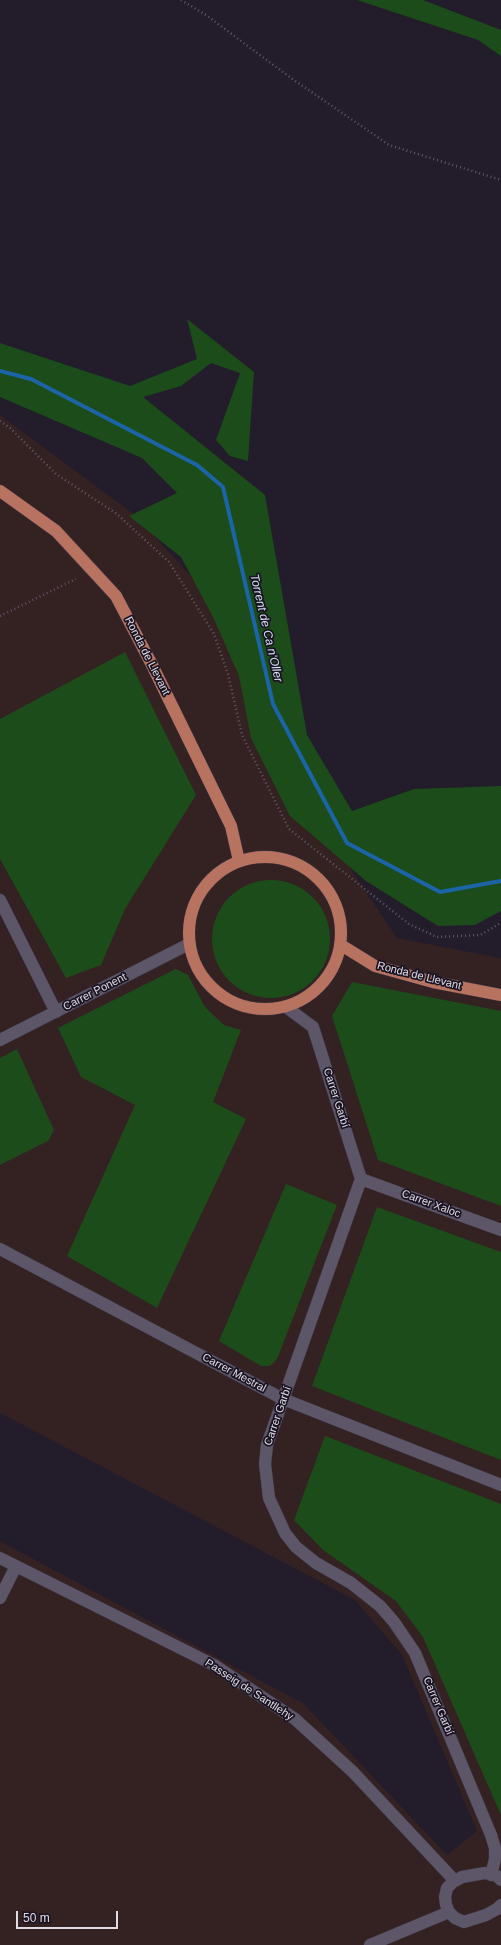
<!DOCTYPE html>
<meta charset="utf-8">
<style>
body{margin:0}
#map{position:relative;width:501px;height:1945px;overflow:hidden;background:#221c2b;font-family:Arial,sans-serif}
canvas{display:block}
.scale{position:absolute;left:16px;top:1911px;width:102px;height:18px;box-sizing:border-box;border:2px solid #e0dce6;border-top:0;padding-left:5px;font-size:12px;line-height:14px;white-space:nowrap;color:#e0dce6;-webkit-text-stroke:3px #191321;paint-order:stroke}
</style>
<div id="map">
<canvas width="501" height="1945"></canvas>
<div class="scale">50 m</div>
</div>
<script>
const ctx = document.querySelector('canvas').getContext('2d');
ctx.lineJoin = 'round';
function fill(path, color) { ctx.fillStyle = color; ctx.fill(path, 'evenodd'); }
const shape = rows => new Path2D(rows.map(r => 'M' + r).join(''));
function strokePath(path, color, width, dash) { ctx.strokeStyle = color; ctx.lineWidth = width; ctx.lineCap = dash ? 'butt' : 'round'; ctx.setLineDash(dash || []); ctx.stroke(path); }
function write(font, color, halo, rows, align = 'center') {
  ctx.font = font + ' Arial,sans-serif'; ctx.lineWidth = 3.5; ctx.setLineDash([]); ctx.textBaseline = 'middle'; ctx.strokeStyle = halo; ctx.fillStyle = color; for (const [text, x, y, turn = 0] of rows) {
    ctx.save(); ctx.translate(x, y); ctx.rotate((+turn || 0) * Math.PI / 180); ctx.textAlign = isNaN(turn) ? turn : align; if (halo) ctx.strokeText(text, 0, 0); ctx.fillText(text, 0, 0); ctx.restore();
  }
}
const industrial = shape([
 [0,415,135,515,201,587,334,844,397,938,501,958,501,1945,0,1945,0,1541,304,1704,447,1855,477,1831,402,1655,355,1600,0,1413]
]);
const green = shape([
 [357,0,423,0,501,30,501,56,478,40],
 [187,319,254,372,248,461,230,456,216,440,240,373,211,363,181,386,143,397,265,495,307,735,352,811,414,789,501,786,501,911,475,925,438,926,366,881,290,816,251,738,239,676,213,617,181,557,129,516,177,493,142,458,0,397,0,343,130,386,197,359],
 [125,652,196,795,125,909,101,965,66,978,0,859,0,719],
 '212 939a59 59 0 1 1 118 0a59 59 0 1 1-118 0Z',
 [176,969,188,975,205,1007,224,1025,241,1030,213,1102,246,1119,157,1308,67,1256,135,1105,81,1077,58,1028],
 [352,982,501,1011,501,1206,378,1160,332,1016],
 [17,1049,54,1130,48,1141,0,1165,0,1058],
 [286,1184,337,1205,277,1359,270,1366,261,1366,219,1341],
 [377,1207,501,1252,501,1460,312,1386],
 [325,1436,501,1504,501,1815,423,1637,396,1601,323,1550,294,1520]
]);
const stream = shape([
 [0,371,31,379,197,465,223,487,273,704,347,843,440,892,501,881]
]);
const path = shape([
 [181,0,206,15,291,78,389,145,501,180],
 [0,421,10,428,56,474,117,514,169,562,214,634,228,674,242,735,289,829,409,924,437,937,480,935,501,923],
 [0,616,76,579]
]);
const minor = shape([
 [0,900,56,1012],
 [286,1007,313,1027,361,1179,267,1445,265,1464,269,1498,285,1533,296,1547,316,1563,351,1583,380,1606,394,1622,415,1653,491,1835,495,1848,495,1859,491,1875],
 [0,1040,189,944],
 [361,1179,501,1230],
 [0,1249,283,1399,501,1485],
 [0,1558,214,1665,295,1719,353,1772,455,1881],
 [0,1598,16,1566],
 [501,1880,497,1876,485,1873,462,1877,453,1882,447,1888,445,1897,446,1905,449,1912,455,1918,464,1922,486,1915,497,1909,501,1905],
 [370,1945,449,1912]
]);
const major = shape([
 [0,491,56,531,116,596,151,663,231,826,239,861],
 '189 933a76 76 0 1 1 152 0a76 76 0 1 1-152 0Z',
 [341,945,375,966,433,982,501,995]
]);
const streetNames = [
 ["Ronda de Llevant",147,656,63],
 ["Ronda de Llevant",419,976,14],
 ["Carrer Ponent",95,992,-27],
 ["Carrer Garbí",336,1098,72],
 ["Carrer Xaloc",431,1204,20],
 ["Carrer Mestral",234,1373,28],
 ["Carrer Garbí",278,1416,-71],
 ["Passeig de Santllehy",249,1690,33],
 ["Carrer Garbí",438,1706,67]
];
const waterNames = [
 ["Torrent de Ca n'Oller",266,628,77]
];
fill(industrial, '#342122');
fill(green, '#1c4c1a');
strokePath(stream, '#1b64a6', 4);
strokePath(minor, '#3b3641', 13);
strokePath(major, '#3b3641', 13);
strokePath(path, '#605a68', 2.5, [1, 3]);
strokePath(minor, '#5d5668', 12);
strokePath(major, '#b87260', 12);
write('11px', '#e0dce6', '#191321', streetNames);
write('italic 12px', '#d2e3f6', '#191321', waterNames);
</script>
